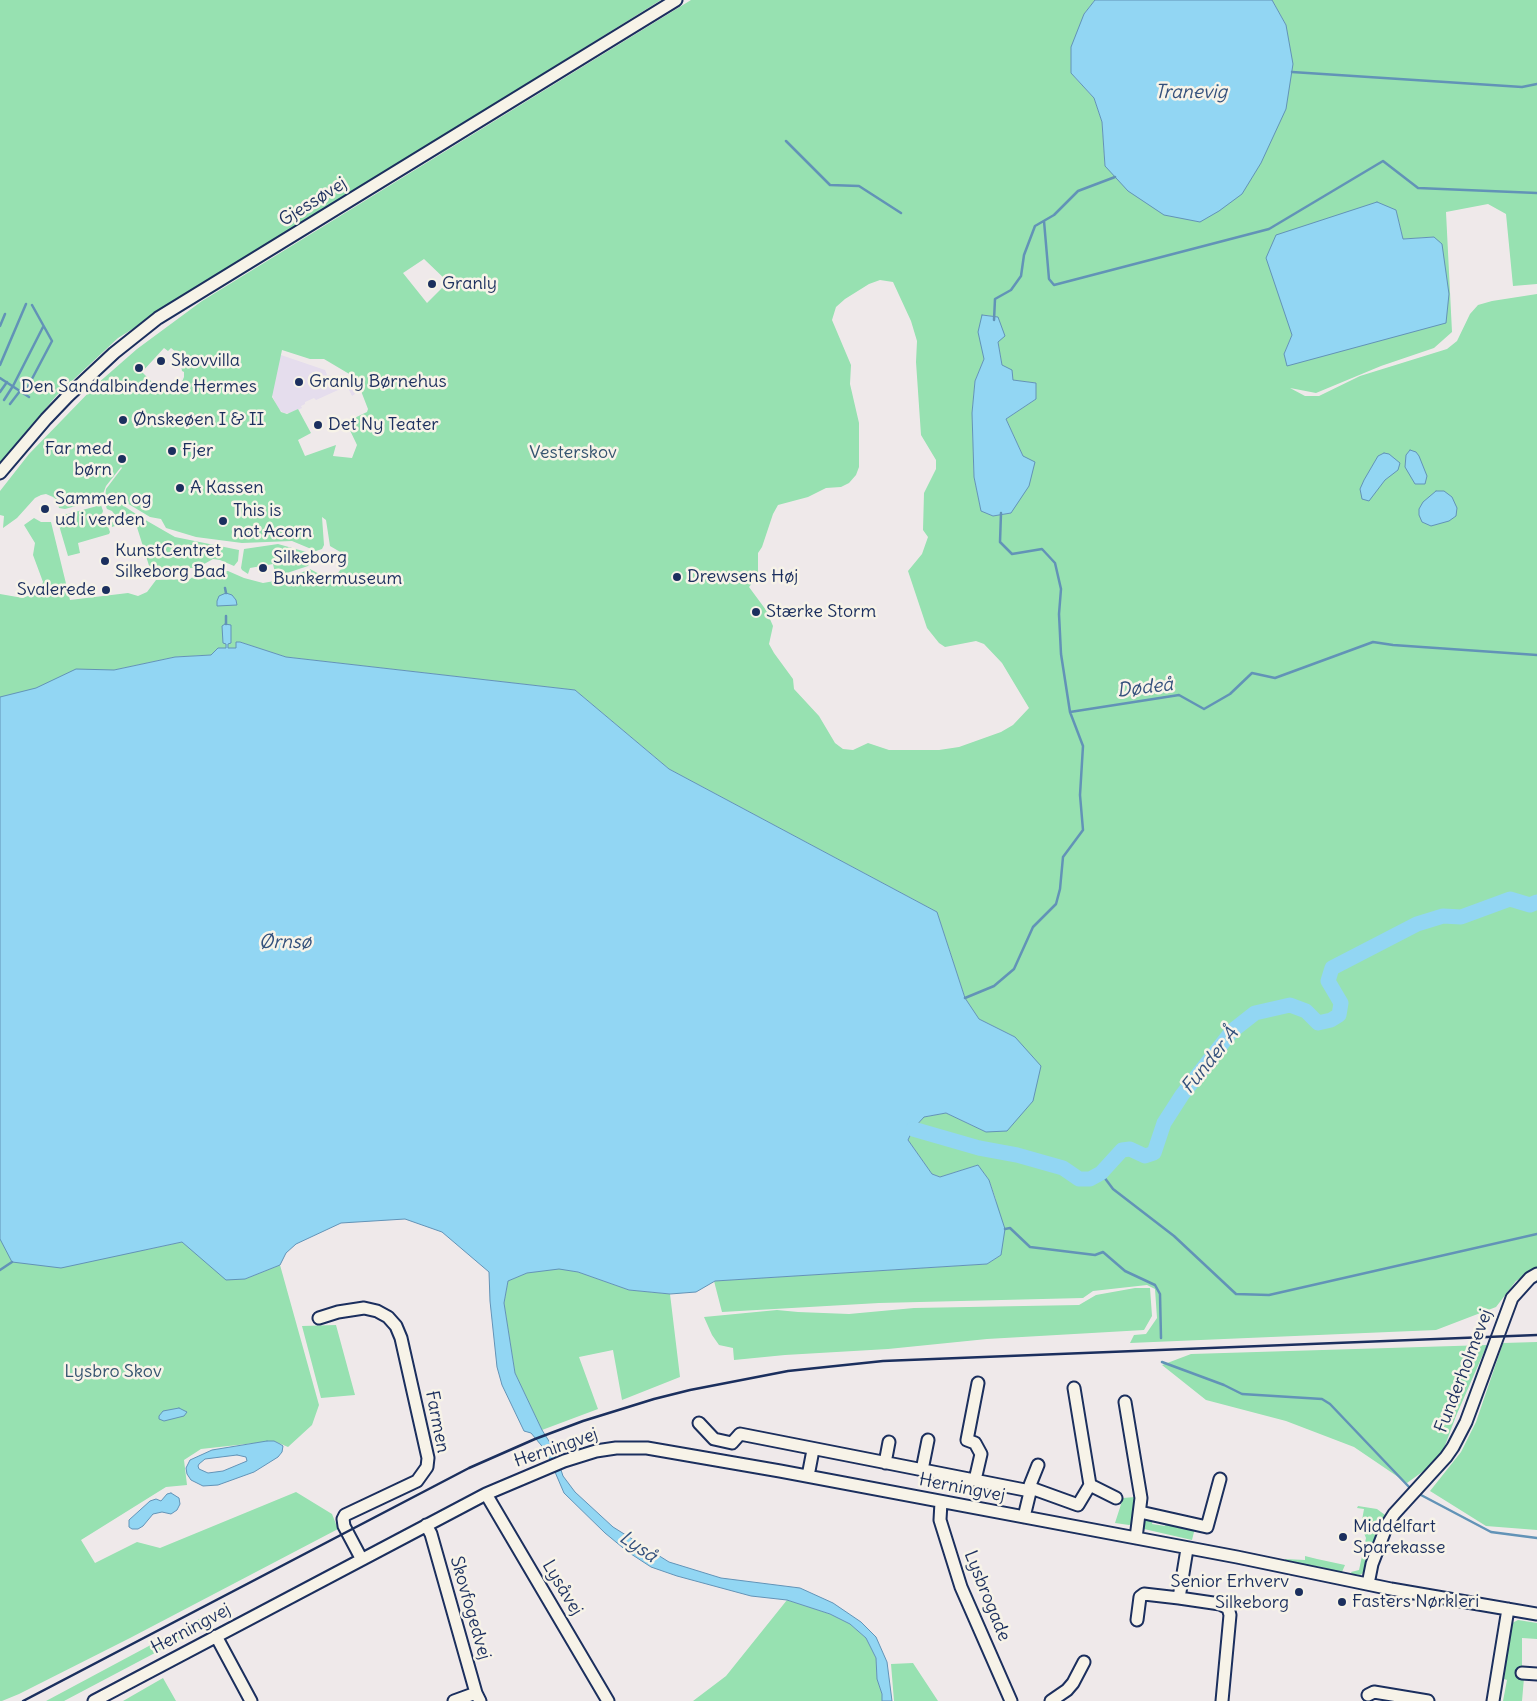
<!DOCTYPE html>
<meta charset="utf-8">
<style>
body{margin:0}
canvas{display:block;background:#efe9ea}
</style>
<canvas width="1537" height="1701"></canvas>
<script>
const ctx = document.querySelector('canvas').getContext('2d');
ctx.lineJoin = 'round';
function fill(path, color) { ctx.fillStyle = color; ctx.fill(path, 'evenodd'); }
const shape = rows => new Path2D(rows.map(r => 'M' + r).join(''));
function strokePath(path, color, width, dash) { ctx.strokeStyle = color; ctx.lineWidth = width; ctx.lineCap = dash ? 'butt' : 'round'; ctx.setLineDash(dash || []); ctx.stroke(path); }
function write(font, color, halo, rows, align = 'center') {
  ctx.font = font + ' Delius,sans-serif'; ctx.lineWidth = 5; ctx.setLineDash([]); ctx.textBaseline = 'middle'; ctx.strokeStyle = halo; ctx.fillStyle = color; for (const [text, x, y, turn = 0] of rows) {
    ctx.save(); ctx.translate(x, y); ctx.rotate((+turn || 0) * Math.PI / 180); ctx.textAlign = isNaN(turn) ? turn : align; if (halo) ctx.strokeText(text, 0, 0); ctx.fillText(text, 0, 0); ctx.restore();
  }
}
const built = shape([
 [281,355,325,370,327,375,340,378,351,386,355,394,352,396,347,386,316,400,314,398,305,402,305,404,301,406,302,408,290,413,284,413,278,409,270,390,223,361]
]);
const green = shape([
 [0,0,661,0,118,338,57,395,0,463],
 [691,0,1095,0,1084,14,1071,73,1094,98,1102,122,1105,166,1286,25,1272,0,1537,0,1537,284,1513,286,1506,214,1488,204,1446,212,1452,332,1434,348,1381,366,1316,393,1290,388,1305,396,1319,396,1360,376,1447,349,1457,341,1470,314,1478,305,1492,301,1537,294,1537,1268,1516,1281,1496,1307,1436,1330,1130,1343,1134,1335,1146,1334,1157,1318,1155,1289,1147,1285,1093,1291,1083,1298,879,1303,722,1312,714,1281,987,1264,1001,1255,996,1200,989,1180,978,1165,940,1177,932,1174,908,1140,913,1129,924,1117,946,1113,986,1132,1015,1037,979,1019,965,998,937,912,669,769,575,690,286,657,240,642,236,648,228,648,228,644,226,644,226,648,218,648,211,655,175,657,114,670,0,713,0,594,23,598,37,592,43,582,33,555,35,543,24,525,34,518,41,522,51,522,70,600,128,593,138,596,147,592,156,580,190,579,200,572,228,571,244,578,263,583,286,579,310,569,321,575,338,573,347,561,342,553,330,546,326,520,322,517,324,545,322,549,316,551,292,541,242,543,196,537,166,528,161,519,150,517,117,497,105,498,106,489,122,468,121,467,106,486,101,499,65,509,59,508,57,500,53,497,46,494,41,495,35,498,17,518,3,528,4,516,0,515,0,491,29,454,97,384,137,349,202,301],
 [1396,210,1403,239,1434,237,1284,354,1292,335],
 [424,259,448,282,427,303,403,273],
 [880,280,893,282,911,321,917,341,916,362,921,435,936,460,936,469,924,493,923,530,928,537,922,554,908,571,927,628,939,643,945,647,976,641,984,644,1002,663,1029,708,1013,725,1001,732,959,747,939,750,889,750,868,743,853,750,843,749,835,743,819,716,794,689,793,679,774,653,769,644,773,626,766,610,749,587,758,576,758,553,762,547,773,514,778,505,808,497,826,488,841,487,849,483,856,475,859,467,859,423,850,384,851,365,832,320,836,307,845,299,869,284],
 [983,315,998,317,998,342,1002,365,1012,380,1036,383,1036,399,1006,419,1023,456,1011,513,993,516,981,510,974,477,972,413,975,381,984,359],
 [164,348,168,351,171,348,186,360,181,366,182,371,184,372,184,377,181,384,174,388,161,384,156,395,151,390,152,382,142,372],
 [282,350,310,359,324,359,356,378,368,409,367,412,346,422,357,445,352,458,333,456,336,445,305,456,298,440,311,433,298,409,287,414,281,412,272,397],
 [115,500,136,514,133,520,112,527,111,523,115,520,115,515,112,511,107,509,105,504],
 [101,505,103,511,101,517,103,522,107,524,110,532,109,534,78,543,80,553,68,556,58,522,60,516],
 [142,518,175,537,239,550,238,561,234,566,220,560,213,559,197,568,175,568,165,576,153,575,151,572,136,524,138,520],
 [278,544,310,553,313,557,308,566,287,573,275,573,273,564,250,568,248,574,242,570,241,568,244,549],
 [0,1221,145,1250,182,1242,245,1279,280,1265,319,1405,312,1425,288,1447,274,1441,201,1449,184,1460,187,1485,166,1487,81,1540,95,1563,137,1542,160,1548,296,1492,332,1514,338,1529,130,1638,19,1694,2,1701,0,1701],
 [559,1268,578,1272,629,1290,670,1294,680,1377,622,1400,613,1350,579,1357,598,1409,542,1430,515,1373,504,1303,508,1281,527,1273],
 [1135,1288,1150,1288,1152,1316,1144,1330,987,1339,888,1349,785,1355,734,1360,733,1348,719,1345,712,1335,704,1317,777,1310,798,1312,849,1314,914,1308,1079,1305,1096,1295],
 [336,1325,355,1395,321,1398,302,1326],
 [1537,1342,1537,1530,1486,1526,1430,1491,1461,1452,1476,1422,1503,1343],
 [1487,1345,1456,1416,1440,1459,1407,1483,1354,1447,1286,1421,1206,1400,1162,1365,1191,1354],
 [1135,1497,1133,1524,1129,1525,1115,1523,1123,1498],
 [1358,1506,1377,1509,1385,1515,1385,1521,1366,1571,1360,1575,1352,1574,1351,1572,1359,1570,1366,1538,1361,1526,1364,1509,1357,1508],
 [1149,1517,1153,1519,1152,1524,1165,1526,1167,1522,1195,1528,1192,1540,1144,1529,1142,1522],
 [1305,1556,1317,1559,1345,1565,1342,1572,1340,1572,1321,1567,1285,1561,1285,1559,1305,1560],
 [787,1600,830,1614,850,1624,866,1638,876,1658,877,1678,882,1694,882,1701,693,1701,726,1676],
 [203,1617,206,1626,64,1701,46,1701],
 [1518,1620,1537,1623,1537,1639,1522,1638,1522,1677,1524,1678,1522,1701,1503,1701,1507,1680,1504,1679,1508,1635,1510,1626,1514,1622],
 [913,1663,938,1701,894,1701,891,1664],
 [163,1678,176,1701,123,1701]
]);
const water = shape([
 [1095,0,1272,0,1286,25,1293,64,1286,109,1261,163,1242,194,1219,211,1200,222,1164,215,1128,191,1105,166,1102,122,1094,98,1071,73,1071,47,1084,14,1095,0],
 [1377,202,1396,210,1403,239,1434,237,1442,244,1449,294,1446,323,1287,366,1284,354,1292,335,1266,258,1276,235,1377,202],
 [982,315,998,317,1005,336,998,342,1002,365,1012,370,1013,380,1036,383,1036,399,1006,419,1023,456,1035,462,1029,486,1011,513,993,516,981,511,974,477,972,413,975,381,984,359,978,332,982,315],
 [1410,450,1416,452,1419,456,1427,476,1425,484,1415,484,1405,467,1406,455,1410,450],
 [1384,453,1389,454,1400,463,1398,470,1385,480,1369,501,1362,499,1360,489,1364,480,1378,456,1384,453],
 [1436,491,1444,491,1452,497,1457,508,1456,516,1449,521,1431,526,1422,522,1419,515,1419,509,1423,502,1436,491],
 [226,593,232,595,236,600,237,605,217,606,217,601,219,596,226,593],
 [225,624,231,625,231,643,228,644,228,648,236,648,236,642,240,642,286,657,575,690,669,769,937,912,965,998,979,1019,1015,1037,1041,1066,1033,1101,1007,1131,986,1132,946,1113,924,1117,913,1129,908,1140,932,1174,940,1177,978,1165,989,1180,1005,1229,1001,1255,987,1264,715,1281,696,1292,670,1294,629,1290,578,1272,559,1269,527,1273,508,1281,504,1303,515,1373,542,1430,554,1449,563,1476,575,1492,613,1527,669,1562,721,1578,800,1588,833,1603,861,1622,876,1637,887,1662,892,1701,882,1701,882,1694,877,1679,876,1658,866,1638,850,1624,830,1614,787,1600,751,1596,677,1576,651,1567,628,1552,605,1533,564,1493,546,1451,531,1433,524,1431,502,1385,497,1367,490,1301,489,1272,442,1232,405,1219,341,1223,296,1244,286,1253,280,1265,245,1279,226,1280,182,1242,61,1268,12,1262,0,1239,0,697,36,688,76,669,114,670,175,657,211,655,218,648,226,648,226,644,223,643,222,626,225,624],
 [179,1408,187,1412,184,1416,164,1421,159,1419,159,1416,163,1411,179,1408],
 [267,1441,274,1441,280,1444,283,1446,282,1452,278,1457,254,1472,218,1485,203,1486,191,1480,187,1474,186,1468,190,1460,212,1450,267,1441],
 [237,1455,246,1457,247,1461,223,1471,208,1473,199,1469,198,1466,199,1464,205,1459,237,1455],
 [171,1493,179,1498,180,1504,177,1510,171,1514,162,1512,153,1514,143,1526,138,1529,132,1529,129,1527,129,1520,150,1501,156,1499,161,1501,167,1494,171,1493]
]);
const stream = shape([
 [1292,72,1522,87,1537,84],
 [786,141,830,185,859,186,901,213],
 [1044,221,1049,279,1054,285,1269,229,1383,161,1418,188,1537,193],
 [994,320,995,299,1011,290,1021,276,1024,255,1035,226,1054,215,1078,191,1115,177],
 [0,326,5,314],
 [0,365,26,304],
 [0,378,29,397],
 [0,392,7,382],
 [24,394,52,341,32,305],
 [4,400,13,386,43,327],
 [10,404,20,391],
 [1001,513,1000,542,1012,554,1042,549,1055,563,1061,589,1059,614,1061,654,1070,712],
 [225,588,226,593],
 [226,616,226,624],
 [965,998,994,986,1014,969,1033,927,1056,904,1060,889,1063,857,1083,830,1080,795,1083,746,1070,712,1179,695,1204,709,1230,694,1252,673,1275,678,1373,642,1393,645,1537,655],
 [1101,1173,1113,1189,1174,1236,1236,1294,1269,1295,1537,1234],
 [1005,1229,1010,1228,1030,1247,1087,1254,1095,1255,1103,1252,1125,1271,1155,1285,1160,1294,1161,1338],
 [0,1270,12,1262],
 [1162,1362,1224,1385,1242,1394,1322,1399,1330,1404,1410,1488],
 [1421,1495,1491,1532,1537,1538]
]);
const river = shape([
 [913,1129,979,1148,1017,1155,1063,1168,1079,1179,1090,1179,1101,1173,1122,1150,1130,1149,1145,1156,1154,1153,1164,1123,1182,1095,1232,1031,1255,1013,1290,1005,1306,1011,1318,1023,1331,1020,1339,1015,1341,1003,1328,981,1332,968,1417,924,1443,916,1461,917,1510,899,1530,905,1537,902]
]);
const minor = shape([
 [0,473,46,419,68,396,114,353,158,318,676,0],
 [319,1318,338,1312,364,1308,377,1311,388,1317,396,1326,401,1338,428,1458,427,1467,417,1481,345,1515,343,1519,344,1526,361,1558],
 [1125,1402,1141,1498,1136,1538],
 [699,1423,714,1439,732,1443,740,1434,1030,1491],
 [885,1463,889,1442],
 [922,1470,928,1440],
 [808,1476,813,1450],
 [975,1480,981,1454,975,1443,967,1440,978,1383],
 [1090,1485,1116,1498],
 [1031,1488,1030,1485,1038,1465],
 [486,1494,608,1701],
 [941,1502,940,1520,961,1587,1011,1701],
 [1140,1512,1207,1527,1220,1479],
 [1024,1517,1031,1488,1078,1505,1090,1485,1074,1388],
 [426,1525,431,1534,476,1693,480,1701],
 [1368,1584,1372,1564,1387,1525,1394,1514,1446,1457,1453,1447,1466,1422,1512,1298,1530,1278,1537,1274],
 [1179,1598,1220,1604,1228,1608,1230,1615,1222,1701],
 [1137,1620,1140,1597,1144,1594,1179,1598,1187,1549],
 [216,1636,251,1701],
 [1522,1673,1537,1674],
 [1368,1695,1374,1692,1428,1701],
 [94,1701,486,1494,564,1461,596,1451,616,1448,647,1448,780,1471,1237,1557,1391,1589,1537,1614],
 [454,1701,476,1693],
 [1051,1701,1067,1690,1073,1683,1084,1662],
 [1493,1701,1508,1609]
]);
const rail = shape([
 [23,1701,469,1468,535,1439,583,1421,654,1399,690,1390,788,1371,883,1361,1537,1335]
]);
const markers = [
 [432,284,5,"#1b2f5e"],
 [161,361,5,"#1b2f5e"],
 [139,368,5,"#1b2f5e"],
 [299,382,5,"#1b2f5e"],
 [123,420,5,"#1b2f5e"],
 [318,425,5,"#1b2f5e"],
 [172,451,5,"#1b2f5e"],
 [122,459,5,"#1b2f5e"],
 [180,488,5,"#1b2f5e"],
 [45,509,5,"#1b2f5e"],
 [223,521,5,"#1b2f5e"],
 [105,561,5,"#1b2f5e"],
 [263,568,5,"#1b2f5e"],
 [677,577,5,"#1b2f5e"],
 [106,590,5,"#1b2f5e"],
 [756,612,5,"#1b2f5e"],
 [1343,1537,5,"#1b2f5e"],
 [1299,1592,5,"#1b2f5e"],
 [1342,1602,5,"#1b2f5e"]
];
const streetNames = [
 ["Gjessøvej",313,202,-32],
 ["Funderholmevej",1464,1371,-69],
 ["Farmen",437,1422,79],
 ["Herningvej",556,1448,-19],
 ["Herningvej",962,1488,11],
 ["Lysåvej",562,1588,59],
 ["Lysbrogade",987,1596,68],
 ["Skovfogedvej",470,1608,74],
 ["Herningvej",191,1629,-28]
];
const poiNames = [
 ["Granly",442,284],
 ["Skovvilla",171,361],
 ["Granly Børnehus",309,382],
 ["Den Sandalbindende Hermes",139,387,"center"],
 ["Ønskeøen I & II",133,420],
 ["Det Ny Teater",328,425],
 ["Far med",112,449,"right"],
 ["børn",112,470,"right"],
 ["Fjer",182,451],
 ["A Kassen",190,488],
 ["Sammen og",55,499],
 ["ud i verden",55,520],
 ["This is",233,511],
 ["not Acorn",233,532],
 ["KunstCentret",115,551],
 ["Silkeborg Bad",115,572],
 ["Silkeborg",273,558],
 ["Bunkermuseum",273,579],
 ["Drewsens Høj",687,577],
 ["Svalerede",96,590,"right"],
 ["Stærke Storm",766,612],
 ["Middelfart",1353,1527],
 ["Sparekasse",1353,1548],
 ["Senior Erhverv",1289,1582,"right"],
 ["Silkeborg",1289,1603,"right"],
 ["Fasters Nørkleri",1352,1602]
];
const parkNames = [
 ["Vesterskov",573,453],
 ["Lysbro Skov",113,1372]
];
const waterNames = [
 ["Tranevig",1191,93],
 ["Dødeå",1145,688,-7],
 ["Ørnsø",285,943],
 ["Funder Å",1210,1061,-51],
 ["Lyså",638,1547,34]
];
fill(built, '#e5dded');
fill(green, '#97e1b1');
fill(water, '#92d6f3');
strokePath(water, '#6293b7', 1);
strokePath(stream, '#6293b7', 2.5);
strokePath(river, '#92d6f3', 15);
strokePath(minor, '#1b2f5e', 15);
strokePath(minor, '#f7f3e8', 11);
strokePath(rail, '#1b2f5e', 2.5);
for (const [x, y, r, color] of markers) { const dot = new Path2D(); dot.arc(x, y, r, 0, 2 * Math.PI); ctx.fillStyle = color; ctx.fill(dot); strokePath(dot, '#f7f3e8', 2); }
write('18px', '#1b2f5e', '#f7f3e8', streetNames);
write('18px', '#1b2f5e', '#f7f3e8', poiNames, 'left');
write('18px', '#34536f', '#f7f3e8', parkNames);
write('italic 19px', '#33507c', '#f7f3e8', waterNames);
</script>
